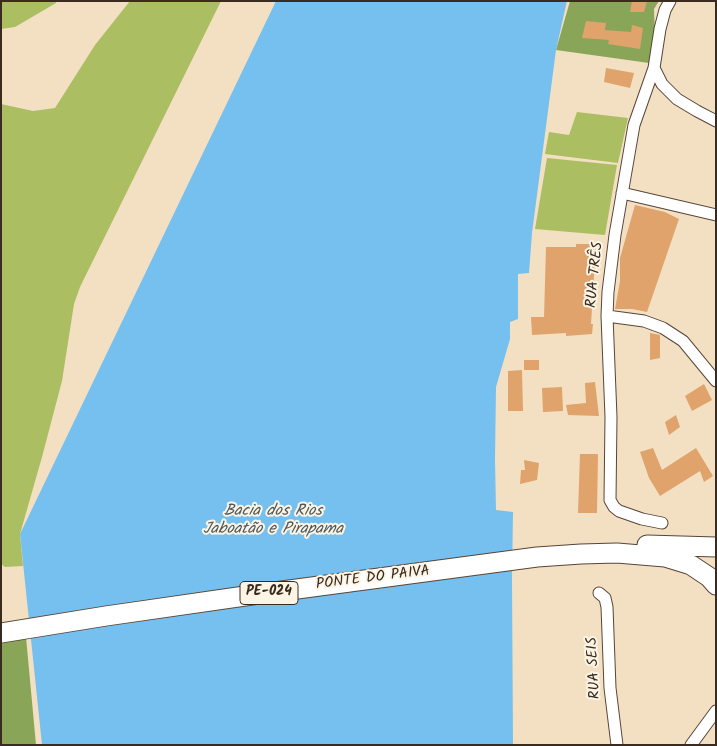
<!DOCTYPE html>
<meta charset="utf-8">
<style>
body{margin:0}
#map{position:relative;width:717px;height:746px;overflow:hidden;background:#f3e0c2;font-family:Kalam,sans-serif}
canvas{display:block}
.frame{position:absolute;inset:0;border:2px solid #3b2a1e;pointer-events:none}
</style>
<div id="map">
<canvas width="717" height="746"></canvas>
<div class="frame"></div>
</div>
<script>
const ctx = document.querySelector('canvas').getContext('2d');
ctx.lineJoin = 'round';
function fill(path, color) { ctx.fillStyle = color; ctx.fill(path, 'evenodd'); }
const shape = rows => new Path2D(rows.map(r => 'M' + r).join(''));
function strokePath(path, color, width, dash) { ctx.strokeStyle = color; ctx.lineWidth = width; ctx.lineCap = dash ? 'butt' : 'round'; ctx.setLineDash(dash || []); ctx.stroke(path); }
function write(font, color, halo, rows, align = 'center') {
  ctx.font = font + ' Kalam,sans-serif'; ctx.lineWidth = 4; ctx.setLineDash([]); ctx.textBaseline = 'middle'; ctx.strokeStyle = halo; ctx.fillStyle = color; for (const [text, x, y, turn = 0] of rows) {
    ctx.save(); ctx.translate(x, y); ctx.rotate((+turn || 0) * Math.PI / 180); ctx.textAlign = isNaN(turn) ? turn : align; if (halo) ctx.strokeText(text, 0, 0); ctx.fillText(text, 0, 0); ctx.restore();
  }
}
const green = shape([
 [1,1,56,1,56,3,15,27,1,29],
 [130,1,221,1,80,287,74,304,62,381,42,457,20,534,23,566,5,567,1,564,1,104,33,111,55,108,95,45],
 [577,112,628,118,618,163,545,154,549,132,569,135],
 [547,158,617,165,605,235,535,229]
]);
const forest = shape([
 [570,1,659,1,654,9,655,39,649,63,556,50],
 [26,637,36,745,1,745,1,643,7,640]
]);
const water = shape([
 [276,1,567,1,556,50,532,233,529,273,518,274,518,319,510,322,510,339,496,387,495,460,496,510,513,512,512,578,513,745,42,745,20,534]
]);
const building = shape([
 [632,1,647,1,644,12,630,12],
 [586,21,606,23,605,30,631,32,632,25,643,28,640,49,608,44,609,40,582,38],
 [606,68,634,73,630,88,604,82],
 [635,205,665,212,679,219,647,312,632,309,615,309,620,281,620,258],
 [576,244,596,244,591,324,593,324,592,334,566,336,566,333,532,335,531,317,544,317,546,247,576,247],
 [650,333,660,335,660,358,650,360],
 [524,360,539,360,539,370,524,370],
 [522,370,523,411,508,411,508,371],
 [595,382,599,416,568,415,566,405,586,403,585,383],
 [704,384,712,400,692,411,685,396],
 [562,387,563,411,543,412,542,388],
 [676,415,680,427,669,435,665,422],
 [653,448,662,470,696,448,713,476,704,482,700,471,660,496,649,478,640,452],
 [580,454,598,454,597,513,578,513],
 [524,460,539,463,537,480,520,484,521,470,525,470]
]);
const minor = shape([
 [654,68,662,84,677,99,697,111,716,121],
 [622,193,716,215],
 [607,316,644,321,663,328,683,341,716,381],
 [662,523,642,519,619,511,614,507,610,500,611,417,607,316,608,292,615,235,634,125,654,68,660,29,665,10,670,1],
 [599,593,605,598,607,607,610,688,617,745],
 [691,745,716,711]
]);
const primary = shape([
 [647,545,716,547],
 [1,633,106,616,252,595,537,557,581,554,617,553,665,557,691,565,709,577,716,585]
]);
const shields = [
 [269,593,58]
];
const shieldNames = [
 ["PE-024",269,593]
];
const streetNames = [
 ["RUA TRÊS",596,275,-84],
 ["PONTE DO PAIVA",373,579,-7],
 ["RUA SEIS",595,668,-93]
];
const waterNames = [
 ["Bacia dos Rios",273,512],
 ["Jaboatão e Pirapama",273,530]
];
fill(green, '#abbe62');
fill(forest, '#88a558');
fill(water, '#76c0ef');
fill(building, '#e0a36b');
strokePath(minor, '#574537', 13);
strokePath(primary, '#574537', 21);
strokePath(minor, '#fff', 11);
strokePath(primary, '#fff', 19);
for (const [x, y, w] of shields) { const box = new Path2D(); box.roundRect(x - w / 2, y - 11.5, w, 23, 4); ctx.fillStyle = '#fcf5e5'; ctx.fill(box); strokePath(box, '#3b2a1e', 1); }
write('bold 14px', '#3b2a1e', null, shieldNames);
write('15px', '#3b2a1e', '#fcf5e5', streetNames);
write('italic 16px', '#4d575d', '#fcf5e5', waterNames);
</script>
